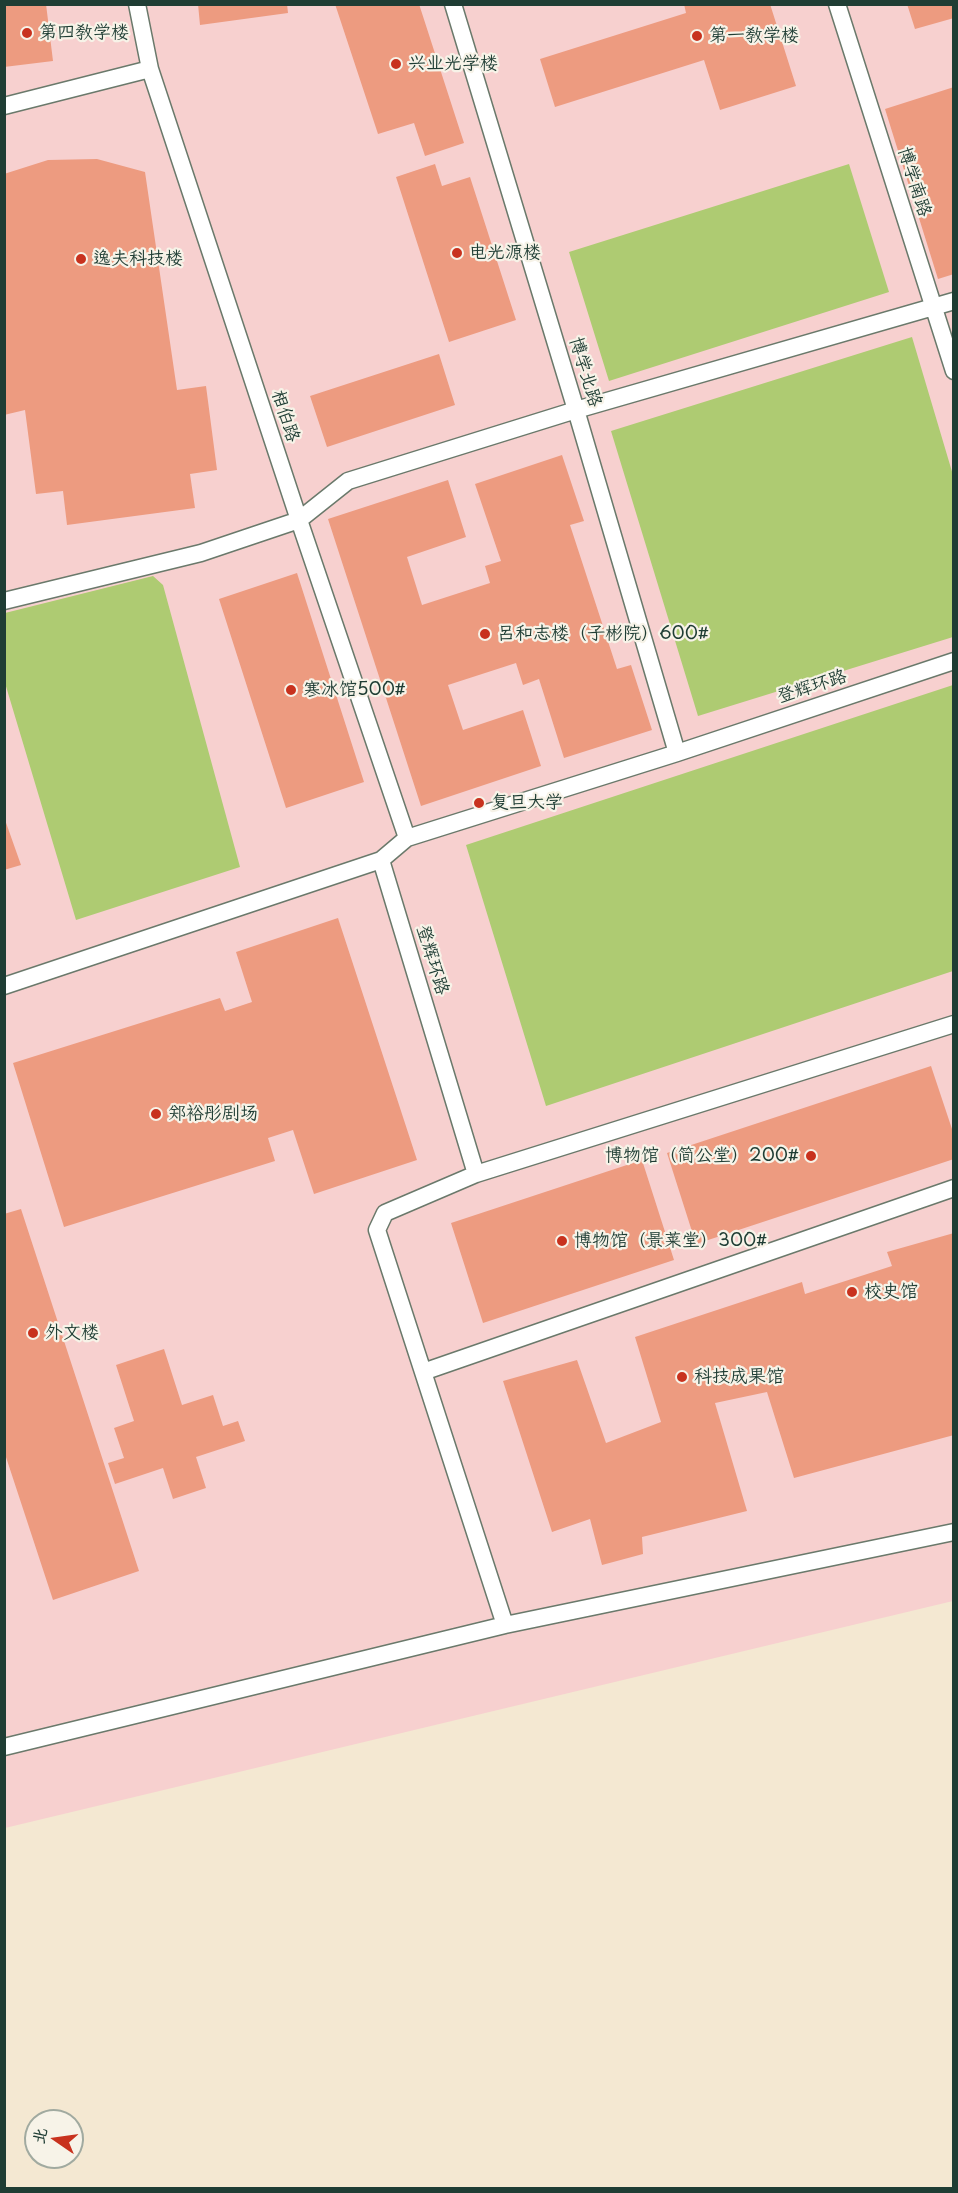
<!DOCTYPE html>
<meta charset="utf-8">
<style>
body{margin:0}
#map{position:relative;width:958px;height:2193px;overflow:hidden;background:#f4e8d2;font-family:"Playpen Sans","LXGW WenKai TC",sans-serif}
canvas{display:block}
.frame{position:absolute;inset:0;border:6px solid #1f3d34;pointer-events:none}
.north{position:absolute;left:24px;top:2109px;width:60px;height:60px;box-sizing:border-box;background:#f7f3e8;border:2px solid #a1aaa0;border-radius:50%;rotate:283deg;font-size:16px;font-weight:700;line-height:24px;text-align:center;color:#1f3d34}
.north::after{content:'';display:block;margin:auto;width:21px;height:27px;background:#c8321e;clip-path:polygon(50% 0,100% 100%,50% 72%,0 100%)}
</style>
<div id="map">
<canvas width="958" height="2193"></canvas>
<div class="frame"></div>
<div class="north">北</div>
</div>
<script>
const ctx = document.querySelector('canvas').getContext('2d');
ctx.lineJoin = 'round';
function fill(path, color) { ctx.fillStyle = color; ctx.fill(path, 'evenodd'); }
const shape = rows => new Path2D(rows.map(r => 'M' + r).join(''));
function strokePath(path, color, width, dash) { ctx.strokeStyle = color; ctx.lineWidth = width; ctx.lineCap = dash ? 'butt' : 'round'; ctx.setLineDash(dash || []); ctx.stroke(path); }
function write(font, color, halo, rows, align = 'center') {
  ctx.font = font + ' "Playpen Sans","LXGW WenKai TC",sans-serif'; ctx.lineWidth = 4.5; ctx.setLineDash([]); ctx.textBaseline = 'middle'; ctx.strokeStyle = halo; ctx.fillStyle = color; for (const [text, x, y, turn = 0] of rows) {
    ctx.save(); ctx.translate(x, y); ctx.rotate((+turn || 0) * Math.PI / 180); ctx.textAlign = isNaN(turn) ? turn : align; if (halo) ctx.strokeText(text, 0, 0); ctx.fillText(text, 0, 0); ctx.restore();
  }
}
const built = shape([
 [4,5,953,5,953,1601,5,1828]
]);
const green = shape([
 [849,164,889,292,609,381,569,252],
 [912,337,953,475,953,637,698,716,611,431],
 [153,576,163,585,240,867,76,920,5,683,5,613],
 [953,685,953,971,546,1106,466,845]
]);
const building = shape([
 [4,4,46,4,53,61,4,67],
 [198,4,287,4,288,13,200,25],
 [335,4,419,4,464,143,425,156,414,123,378,134],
 [684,4,770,4,796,86,720,110,704,60,555,107,540,59,686,13],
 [907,4,954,4,954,18,915,29],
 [954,87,954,274,938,279,885,109],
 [97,159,145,172,177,390,206,386,217,470,190,474,195,508,67,525,63,491,36,494,25,410,4,415,4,174,48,160],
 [435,164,442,186,470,177,516,320,449,342,396,177],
 [439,354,455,405,327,447,310,396],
 [562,455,584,521,570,525,617,669,631,665,652,730,564,758,539,679,523,685,516,663,448,685,463,730,523,710,541,766,421,806,328,519,448,480,466,537,407,557,422,605,490,583,485,566,501,561,475,484],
 [297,573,364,782,286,808,219,599],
 [4,817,21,865,4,870],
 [338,918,417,1160,314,1194,293,1130,268,1138,275,1161,64,1227,13,1063,220,998,225,1011,252,1002,236,952],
 [931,1066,954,1135,954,1159,696,1244,667,1153],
 [642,1160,674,1260,483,1323,451,1223],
 [21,1209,139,1571,53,1600,4,1451,4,1214],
 [954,1233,954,1435,794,1478,767,1392,715,1403,747,1511,642,1537,643,1554,602,1565,590,1519,552,1532,503,1381,577,1360,606,1443,661,1422,635,1337,802,1282,805,1294,892,1266,887,1252],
 [164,1349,182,1405,213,1395,223,1426,238,1421,245,1441,196,1457,206,1488,173,1499,163,1468,115,1484,108,1463,124,1458,114,1428,134,1421,116,1365]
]);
const lane = shape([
 [137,4,150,69,299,520,407,838],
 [453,4,576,410,677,753],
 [837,4,954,371],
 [4,106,150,69],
 [4,601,201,553,299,520,348,481,576,410,954,301],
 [381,860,476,1174,954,1024],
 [4,986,381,860,407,838,677,753,954,661],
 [423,1372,954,1188],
 [505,1625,954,1532],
 [4,1747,505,1625,377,1230,385,1213,476,1174]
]);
const markers = [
 [27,33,6,"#c8321e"],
 [697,36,6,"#c8321e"],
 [396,64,6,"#c8321e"],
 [457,253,6,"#c8321e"],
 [81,259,6,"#c8321e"],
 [485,634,6,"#c8321e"],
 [291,690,6,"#c8321e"],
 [479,803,6,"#c8321e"],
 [156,1114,6,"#c8321e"],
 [811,1156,6,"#c8321e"],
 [562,1241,6,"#c8321e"],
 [852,1292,6,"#c8321e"],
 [33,1333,6,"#c8321e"],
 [682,1377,6,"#c8321e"]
];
const poiNames = [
 ["第四教学楼",39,33],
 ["第一教学楼",709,36],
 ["兴业光学楼",408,64],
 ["电光源楼",469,253],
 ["逸夫科技楼",93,259],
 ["吕和志楼（子彬院）600#",497,634],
 ["寒冰馆500#",303,690],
 ["复旦大学",491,803],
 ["郑裕彤剧场‌",168,1114],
 ["博物馆（简公堂）200#",799,1156,"right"],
 ["博物馆（景莱堂）300#",574,1241],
 ["校史馆",864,1292],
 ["外文楼",45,1333],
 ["科技成果馆",694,1377]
];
const streetNames = [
 ["博学南路",914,182,72],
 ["博学北路",585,372,73],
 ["相伯路",285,416,72],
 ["登辉环路",812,687,-18],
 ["登辉环路",432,960,73]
];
fill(built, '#f7d0cf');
fill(green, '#aecb72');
fill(building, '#ed9b80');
strokePath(lane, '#6a796b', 19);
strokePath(lane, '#fff', 16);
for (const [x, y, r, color] of markers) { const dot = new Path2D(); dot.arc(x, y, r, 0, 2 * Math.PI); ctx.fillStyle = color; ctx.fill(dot); strokePath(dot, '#f7f3e8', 2); }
write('18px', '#1f3d34', '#f7f3e8', poiNames, 'left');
write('18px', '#1f3d34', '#f7f3e8', streetNames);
</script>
